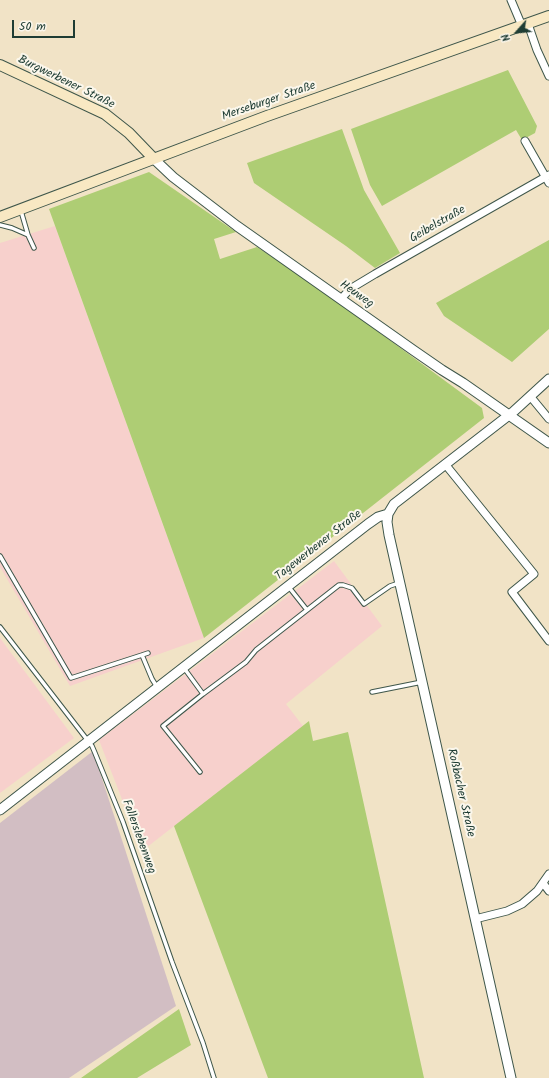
<!DOCTYPE html>
<meta charset="utf-8">
<style>
body{margin:0}
#map{position:relative;width:549px;height:1078px;overflow:hidden;background:#f1e3c6;font-family:Kalam,sans-serif}
canvas{display:block}
.north{position:absolute;left:497px;top:12px;width:40px;height:40px;-webkit-text-stroke:3px #fbf7ec;paint-order:stroke;rotate:243deg;font-size:11px;font-weight:700;line-height:16px;text-align:center;color:#1f3d34}
.north::after{content:'';display:block;margin:auto;width:14px;height:18px;background:#1f3d34;clip-path:polygon(50% 0,100% 100%,50% 72%,0 100%)}
.scale{position:absolute;left:12px;top:20px;width:63px;height:18px;box-sizing:border-box;border:2px solid #1f3d34;border-top:0;padding-left:5px;font-size:12px;line-height:14px;white-space:nowrap;color:#1f3d34;-webkit-text-stroke:3px #fbf7ec;paint-order:stroke}
</style>
<div id="map">
<canvas width="549" height="1078"></canvas>
<div class="north">N</div>
<div class="scale">50 m</div>
</div>
<script>
const ctx = document.querySelector('canvas').getContext('2d');
ctx.lineJoin = 'round';
function fill(path, color) { ctx.fillStyle = color; ctx.fill(path, 'evenodd'); }
const shape = rows => new Path2D(rows.map(r => 'M' + r).join(''));
function strokePath(path, color, width, dash) { ctx.strokeStyle = color; ctx.lineWidth = width; ctx.lineCap = dash ? 'butt' : 'round'; ctx.setLineDash(dash || []); ctx.stroke(path); }
function write(font, color, halo, rows, align = 'center') {
  ctx.font = font + ' Kalam,sans-serif'; ctx.lineWidth = 4; ctx.setLineDash([]); ctx.textBaseline = 'middle'; ctx.strokeStyle = halo; ctx.fillStyle = color; for (const [text, x, y, turn = 0] of rows) {
    ctx.save(); ctx.translate(x, y); ctx.rotate((+turn || 0) * Math.PI / 180); ctx.textAlign = isNaN(turn) ? turn : align; if (halo) ctx.strokeText(text, 0, 0); ctx.fillText(text, 0, 0); ctx.restore();
  }
}
const built = shape([
 [55,226,204,638,70,686,0,567,0,243],
 [334,561,382,626,286,704,303,726,142,851,99,740],
 [0,638,74,738,0,793]
]);
const industrial = shape([
 [93,751,176,1006,69,1078,0,1078,0,823]
]);
const green = shape([
 [508,70,537,126,535,133,522,140,516,130,382,206,370,185,351,129],
 [342,129,364,190,400,253,375,268,346,246,254,183,247,163],
 [149,172,236,232,214,239,220,259,257,247,312,283,482,408,484,418,204,638,49,209],
 [549,240,549,329,512,362,444,316,436,303],
 [309,721,313,741,348,732,424,1078,268,1078,174,826],
 [179,1009,191,1045,137,1078,81,1078]
]);
const service = shape([
 [21,211,28,235,34,248],
 [0,225,12,228,28,235],
 [0,556,71,678,142,655],
 [288,586,307,610],
 [0,627,92,746,95,753,123,822,172,962,203,1043,214,1078],
 [148,653,142,655,152,679,157,687],
 [184,668,203,694,163,726,200,772],
 [372,692,422,682],
 [203,694,246,662,256,650,339,585,343,585,352,588,364,604,390,586,399,583]
]);
const minor = shape([
 [511,0,522,26],
 [528,24,537,50,549,76],
 [525,141,549,183],
 [341,299,350,289,375,274,549,175],
 [530,396,549,419],
 [445,464,534,574,512,592,549,641],
 [543,883,549,891],
 [475,919,507,911,522,904,537,891,549,874]
]);
const tertiary = shape([
 [154,159,173,177,237,226,413,350,442,370,463,383,549,443],
 [388,514,387,522,389,535,511,1078],
 [0,810,368,524,378,517,388,514,394,504,513,412,549,379]
]);
const secondary = shape([
 [0,65,105,114,129,133,154,159],
 [0,217,267,116,549,16]
]);
const streetNames = [
 ["Burgwerbener Straße",66,83,26],
 ["Merseburger Straße",269,102,-19],
 ["Geibelstraße",438,225,-30],
 ["Heuweg",356,295,35],
 ["Tagewerbener Straße",319,546,-38],
 ["Roßbacher Straße",460,793,77],
 ["Fallerslebenweg",138,837,70]
];
fill(built, '#f7d0cc');
fill(industrial, '#d2bec3');
fill(green, '#aecd74');
strokePath(service, '#3e564a', 5.5);
strokePath(minor, '#3e564a', 9);
strokePath(tertiary, '#3e564a', 11);
strokePath(secondary, '#3e564a', 12);
strokePath(service, '#fff', 3.5);
strokePath(minor, '#fff', 7);
strokePath(tertiary, '#fff', 9);
strokePath(secondary, '#f8e8c3', 10);
write('12px', '#1f3d34', '#fbf7ec', streetNames);
</script>
